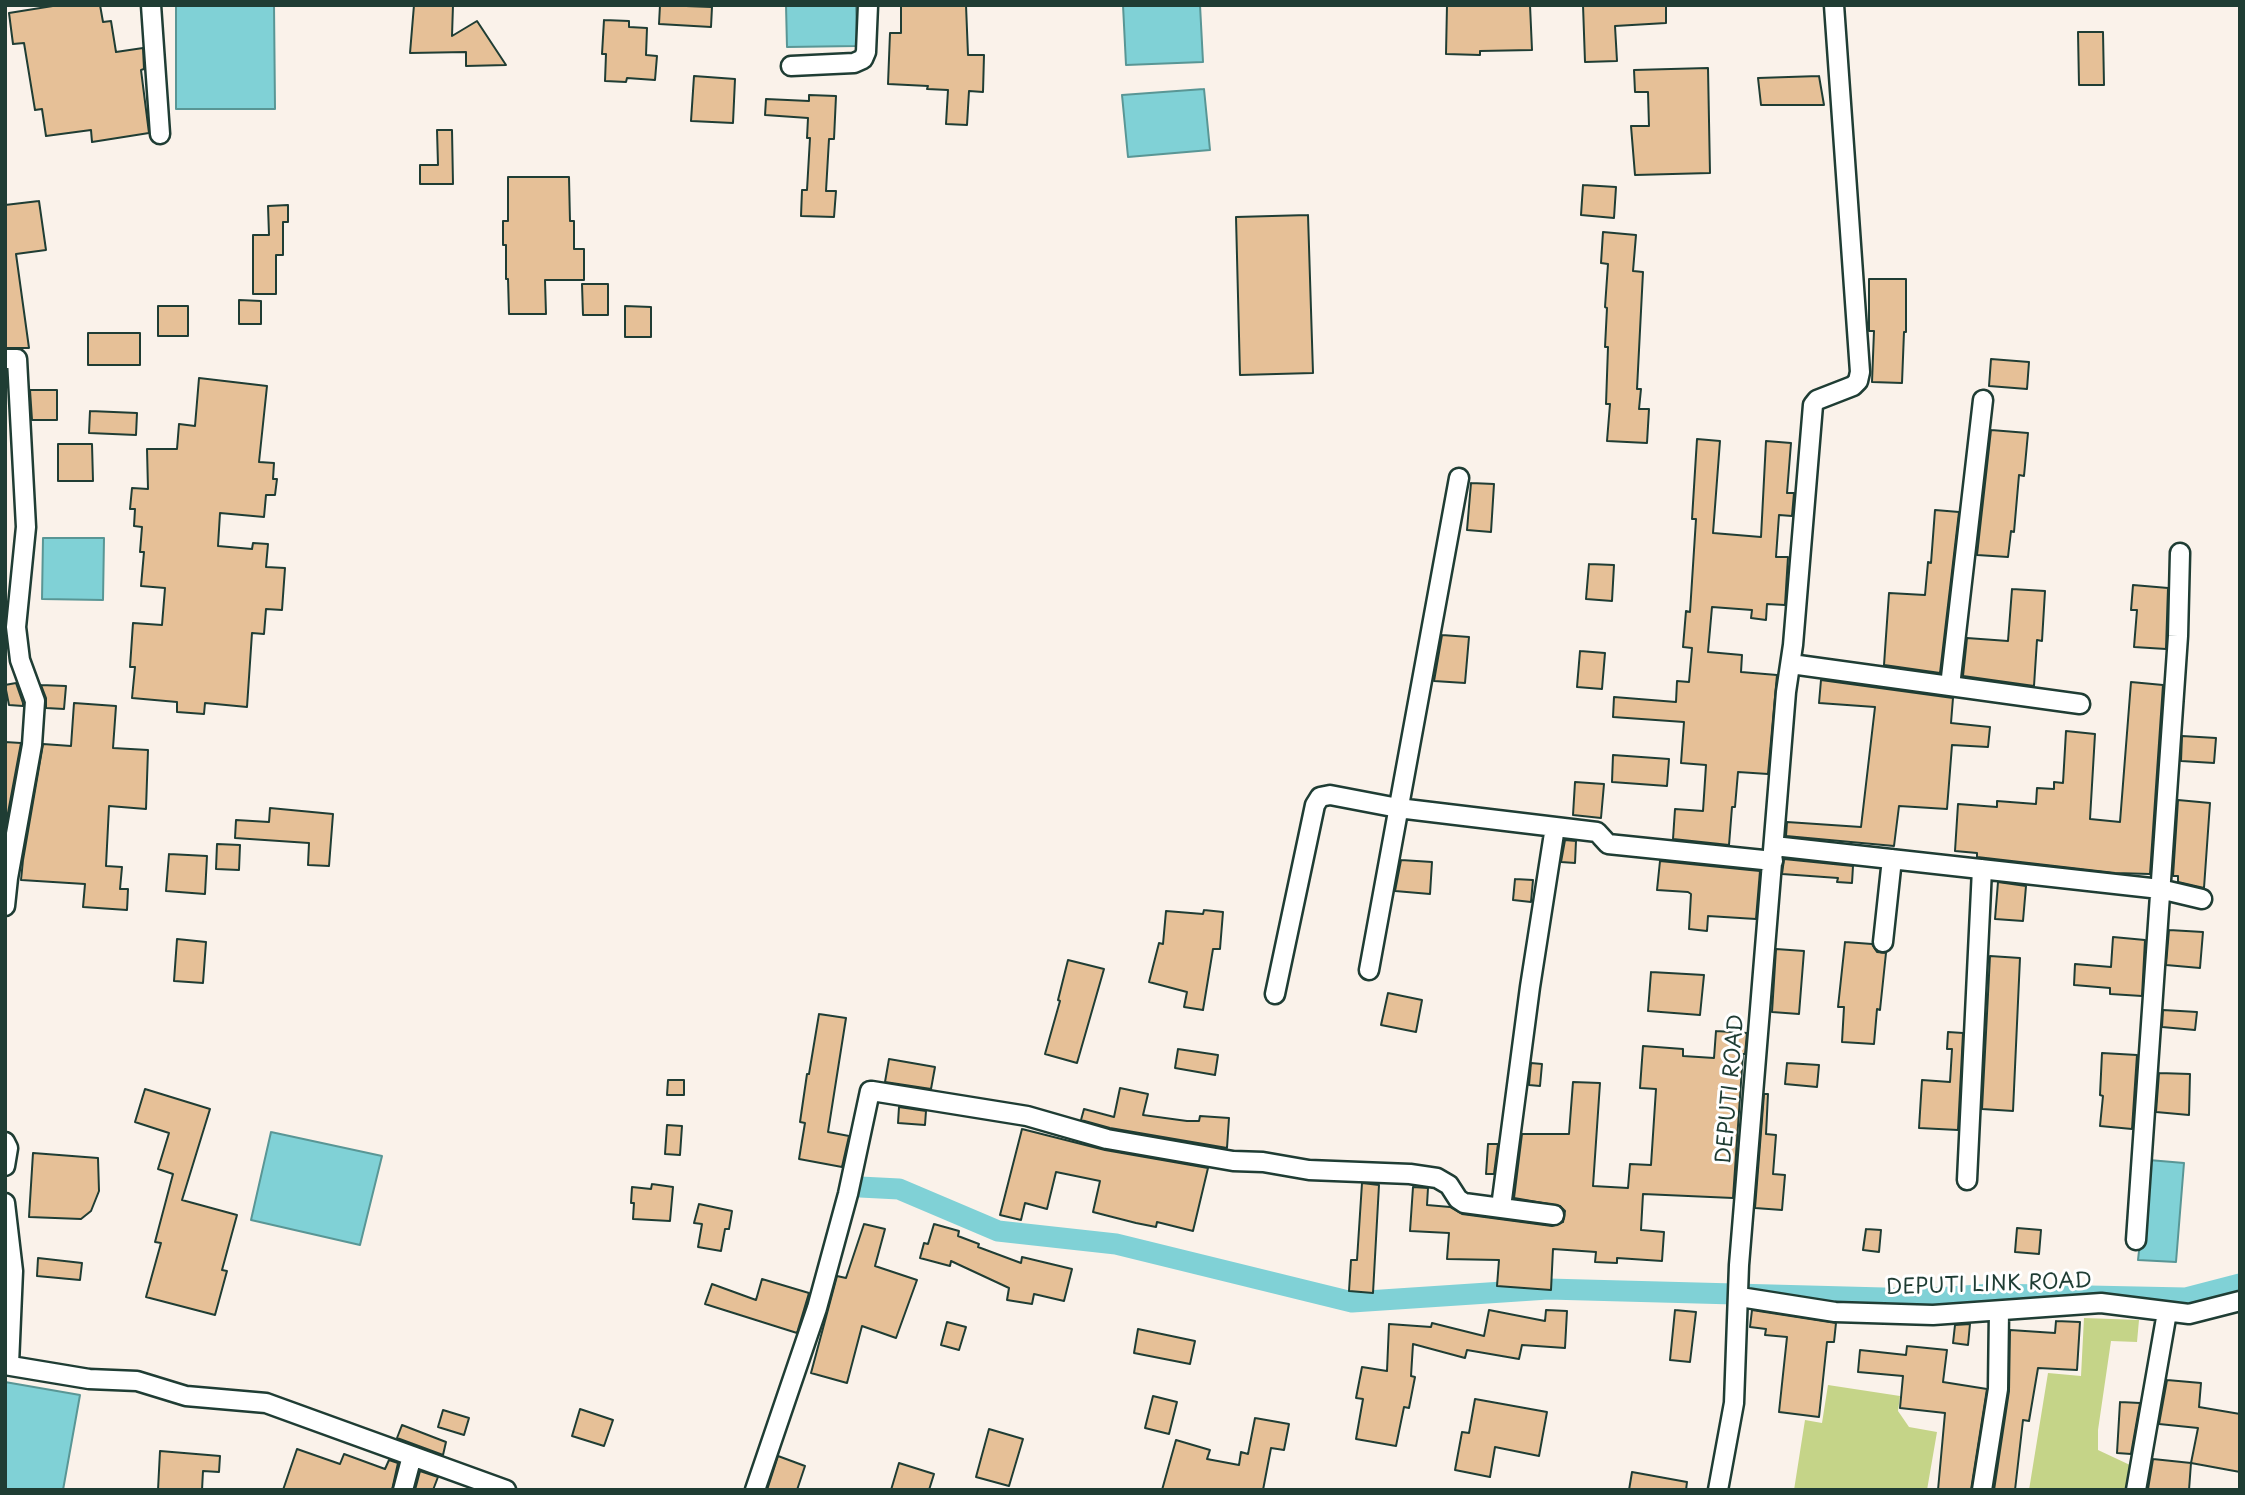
<!DOCTYPE html>
<style>
body{margin:0}
#map{position:relative;width:2245px;height:1495px;overflow:hidden;background:#faf2ea;font-family:"Playpen Sans",sans-serif}
canvas{display:block}
.frame{position:absolute;inset:0;border:7px solid #1f3d34;pointer-events:none}
</style>
<div id="map">
<canvas width="2245" height="1495"></canvas>
<div class="frame"></div>
</div>
<script>
const ctx = document.querySelector('canvas').getContext('2d');
ctx.lineJoin = 'round';
function fill(path, color) { ctx.fillStyle = color; ctx.fill(path, 'evenodd'); }
const shape = rows => new Path2D(rows.map(r => 'M' + r).join(''));
function strokePath(path, color, width, dash) { ctx.strokeStyle = color; ctx.lineWidth = width; ctx.lineCap = dash ? 'butt' : 'round'; ctx.setLineDash(dash || []); ctx.stroke(path); }
function write(font, color, halo, rows, align = 'center') {
  ctx.font = font + ' "Playpen Sans",sans-serif'; ctx.lineWidth = 6; ctx.setLineDash([]); ctx.textBaseline = 'middle'; ctx.strokeStyle = halo; ctx.fillStyle = color; for (const [text, x, y, turn = 0] of rows) {
    ctx.save(); ctx.translate(x, y); ctx.rotate((+turn || 0) * Math.PI / 180); ctx.textAlign = isNaN(turn) ? turn : align; if (halo) ctx.strokeText(text, 0, 0); ctx.fillText(text, 0, 0); ctx.restore();
  }
}
const green = shape([
 [2084,1318,2139,1320,2137,1342,2111,1341,2098,1430,2098,1450,2130,1465,2125,1490,2029,1490,2048,1373,2081,1376],
 [1828,1385,1900,1396,1898,1411,1909,1427,1937,1432,1927,1490,1794,1490,1805,1420,1822,1423]
]);
const water = shape([
 [176,5,274,5,275,109,176,109,176,5],
 [786,5,856,5,857,46,787,47,786,5],
 [1123,5,1200,5,1203,62,1126,65,1123,5],
 [1204,89,1210,150,1128,157,1122,95,1204,89],
 [43,538,104,538,103,600,42,599,43,538],
 [271,1132,382,1156,360,1245,251,1220,271,1132],
 [2149,1160,2184,1163,2176,1262,2138,1260,2149,1160],
 [5,1382,80,1395,63,1490,5,1490,5,1382]
]);
const canal = shape([
 [860,1187,899,1189,998,1231,1116,1244,1352,1302,1548,1289,1921,1299,1993,1294,2186,1298,2240,1284]
]);
const building = shape([
 [59,5,100,5,103,22,111,21,116,52,143,48,144,69,141,70,149,133,92,142,91,130,46,136,42,109,35,110,24,43,13,44,9,13,59,5],
 [414,5,453,5,452,36,477,21,506,65,466,66,466,52,410,53,414,5],
 [660,5,712,7,711,27,659,24,660,5],
 [901,5,966,5,968,55,984,55,983,92,969,91,967,125,946,124,948,90,927,89,928,86,888,84,890,33,901,33,901,5],
 [1447,5,1530,5,1532,50,1480,51,1480,55,1446,54,1447,5],
 [1583,5,1666,5,1666,23,1615,26,1617,61,1585,62,1583,5],
 [604,20,629,21,629,27,647,28,646,55,657,56,655,80,627,78,626,82,605,81,606,54,602,54,604,20],
 [2078,32,2103,32,2104,85,2079,85,2078,32],
 [1708,68,1710,173,1635,175,1631,126,1649,126,1648,92,1635,92,1634,70,1708,68],
 [694,76,735,79,733,123,691,121,694,76],
 [1819,76,1824,105,1761,105,1758,78,1819,76],
 [809,95,836,96,834,139,829,139,826,191,836,191,834,217,801,216,802,190,807,190,810,138,807,138,808,118,765,115,766,99,809,101,809,95],
 [437,130,452,130,453,184,420,184,420,165,438,165,437,130],
 [508,177,569,177,570,221,574,221,574,249,584,249,584,280,545,280,546,314,509,314,508,279,506,279,506,245,503,245,503,221,508,221,508,177],
 [1583,185,1616,187,1614,218,1581,215,1583,185],
 [39,201,46,250,16,254,29,348,5,348,5,205,39,201],
 [288,205,288,222,283,222,283,255,276,255,276,294,253,294,253,235,269,235,268,206,288,205],
 [1308,215,1313,373,1240,375,1236,217,1308,215],
 [1603,232,1636,235,1633,271,1643,272,1637,389,1641,389,1639,409,1649,409,1647,443,1607,441,1610,404,1606,404,1608,347,1605,347,1607,308,1605,307,1608,264,1601,263,1603,232],
 [1869,279,1906,279,1906,332,1904,332,1902,383,1872,382,1874,331,1869,331,1869,279],
 [582,284,608,284,608,315,583,315,582,284],
 [239,300,261,301,261,324,239,324,239,300],
 [158,306,188,306,188,336,158,336,158,306],
 [625,306,651,307,651,337,625,337,625,306],
 [88,333,140,333,140,365,88,365,88,333],
 [1991,359,2029,362,2027,389,1989,386,1991,359],
 [199,378,267,386,259,462,274,463,273,479,277,479,275,495,266,495,264,517,220,513,218,546,252,549,253,543,268,544,266,567,285,568,282,610,266,609,264,634,252,633,247,707,205,703,204,714,177,712,177,702,132,698,135,667,130,667,133,623,162,625,165,588,141,586,144,552,140,552,142,527,134,526,135,509,130,509,132,488,148,489,147,449,177,449,179,424,195,426,199,378],
 [30,390,57,390,57,420,32,420,30,390],
 [90,411,137,413,136,435,89,433,90,411],
 [1991,430,2028,433,2024,476,2019,475,2014,532,2011,531,2008,557,1977,555,1991,430],
 [1697,439,1720,441,1713,533,1761,537,1766,441,1791,443,1787,493,1794,493,1792,516,1779,515,1776,557,1788,557,1785,605,1767,604,1766,620,1751,618,1752,610,1712,607,1708,652,1742,655,1741,672,1777,675,1768,774,1738,772,1735,807,1732,807,1729,845,1673,839,1675,809,1703,811,1706,765,1681,763,1684,722,1613,717,1614,697,1676,702,1677,681,1689,682,1692,648,1683,647,1686,611,1690,612,1696,519,1692,519,1697,439],
 [58,444,92,444,93,481,58,481,58,444],
 [1471,483,1494,484,1491,532,1467,530,1471,483],
 [1935,510,1959,512,1940,673,1884,665,1889,593,1925,595,1928,562,1931,563,1935,510],
 [1589,564,1614,565,1612,601,1586,599,1589,564],
 [2133,585,2168,588,2166,649,2134,647,2137,610,2131,610,2133,585],
 [2012,589,2045,591,2042,641,2037,640,2034,686,1963,676,1967,638,2008,641,2012,589],
 [1442,635,1469,637,1465,683,1434,681,1442,635],
 [1580,651,1605,653,1602,689,1577,687,1580,651],
 [1821,680,1953,698,1951,723,1990,727,1988,747,1952,745,1947,809,1899,806,1894,846,1786,836,1787,822,1861,827,1875,707,1819,703,1821,680],
 [2131,682,2163,685,2150,874,2115,873,1977,857,1977,853,1955,851,1958,804,1997,807,1997,801,2036,804,2037,788,2054,789,2054,782,2063,783,2066,731,2095,734,2090,819,2120,822,2131,682],
 [16,683,23,703,23,706,9,705,5,685,16,683],
 [41,685,66,686,64,709,46,708,46,698,41,685],
 [74,703,116,706,113,748,148,750,146,809,109,806,106,866,122,867,120,889,128,889,127,910,83,907,85,884,21,880,23,860,43,744,71,746,74,703],
 [2182,736,2216,738,2214,763,2181,761,2182,736],
 [5,742,21,743,5,829,5,742],
 [1613,755,1669,759,1667,786,1612,782,1613,755],
 [1575,782,1604,784,1601,818,1573,815,1575,782],
 [2178,800,2210,803,2204,888,2178,882,2178,876,2173,876,2178,800],
 [270,808,333,814,329,866,308,865,309,843,235,838,236,820,269,822,270,808],
 [1565,840,1576,841,1575,863,1561,862,1565,840],
 [217,844,240,845,239,870,216,869,217,844],
 [169,854,207,856,205,894,166,891,169,854],
 [1784,859,1853,866,1852,883,1837,882,1838,878,1782,874,1784,859],
 [1401,860,1432,862,1430,894,1395,891,1401,860],
 [1660,861,1760,871,1756,919,1708,916,1707,931,1689,929,1691,894,1688,892,1657,890,1660,861],
 [1515,879,1533,880,1531,902,1513,900,1515,879],
 [1998,882,2026,886,2023,921,1995,919,1998,882],
 [1204,910,1223,912,1220,949,1213,949,1203,1010,1184,1007,1187,992,1149,982,1159,943,1163,944,1166,911,1203,914,1204,910],
 [2169,930,2203,932,2200,968,2166,965,2169,930],
 [2113,937,2145,940,2142,996,2110,994,2110,988,2074,985,2075,964,2111,967,2113,937],
 [177,939,206,942,203,983,174,981,177,939],
 [1845,942,1872,944,1877,952,1886,953,1880,1010,1877,1009,1874,1044,1842,1042,1844,1007,1838,1007,1845,942],
 [1776,949,1804,951,1799,1014,1772,1012,1776,949],
 [1990,956,2020,958,2013,1111,1982,1109,1990,956],
 [1068,960,1104,969,1077,1063,1045,1054,1060,1001,1058,1000,1068,960],
 [1651,972,1704,975,1700,1015,1648,1011,1651,972],
 [1388,993,1422,1000,1416,1032,1381,1025,1388,993],
 [2163,1010,2197,1012,2195,1030,2162,1027,2163,1010],
 [819,1014,846,1018,828,1132,849,1136,842,1167,799,1159,805,1123,800,1122,807,1074,809,1074,819,1014],
 [1716,1031,1747,1033,1745,1054,1743,1054,1733,1198,1643,1194,1641,1230,1664,1232,1662,1261,1617,1258,1617,1263,1595,1262,1596,1252,1553,1249,1551,1290,1497,1286,1499,1260,1447,1259,1449,1233,1410,1231,1413,1187,1428,1188,1427,1205,1450,1207,1462,1214,1552,1226,1563,1222,1565,1211,1560,1206,1514,1198,1522,1134,1569,1134,1573,1082,1600,1083,1593,1186,1628,1188,1630,1164,1651,1165,1656,1089,1640,1088,1643,1046,1683,1049,1683,1056,1714,1058,1716,1031],
 [1948,1032,1963,1033,1958,1130,1919,1128,1922,1080,1950,1082,1952,1049,1947,1049,1948,1032],
 [1178,1049,1218,1055,1215,1075,1175,1068,1178,1049],
 [2102,1053,2137,1055,2132,1129,2100,1126,2103,1096,2100,1095,2102,1053],
 [889,1059,935,1067,931,1089,885,1082,889,1059],
 [1531,1063,1542,1064,1540,1086,1529,1085,1531,1063],
 [1787,1063,1819,1065,1817,1087,1785,1084,1787,1063],
 [2159,1073,2190,1074,2189,1115,2156,1112,2159,1073],
 [668,1080,684,1080,684,1095,667,1095,668,1080],
 [1120,1088,1148,1094,1143,1115,1187,1121,1199,1121,1200,1116,1229,1118,1227,1148,1110,1128,1081,1120,1084,1109,1114,1117,1120,1088],
 [145,1089,210,1109,182,1200,237,1215,222,1270,227,1271,215,1315,146,1297,161,1243,155,1242,173,1174,158,1169,169,1133,135,1122,145,1089],
 [1764,1094,1768,1094,1766,1134,1776,1135,1773,1174,1785,1175,1782,1210,1755,1208,1764,1094],
 [899,1107,926,1111,925,1125,898,1123,899,1107],
 [667,1125,682,1126,680,1155,665,1154,667,1125],
 [1022,1129,1105,1150,1208,1168,1193,1231,1157,1222,1156,1227,1136,1223,1093,1212,1100,1181,1056,1172,1047,1209,1025,1203,1021,1220,1000,1215,1022,1129],
 [1488,1144,1498,1144,1494,1174,1486,1174,1488,1144],
 [33,1153,98,1158,99,1191,91,1211,81,1219,29,1217,33,1153],
 [1362,1183,1379,1185,1373,1293,1349,1291,1351,1260,1357,1260,1362,1183],
 [652,1184,673,1187,670,1221,633,1219,634,1203,631,1203,632,1187,651,1189,652,1184],
 [699,1204,732,1211,729,1229,725,1229,721,1251,698,1247,702,1224,694,1223,699,1204],
 [864,1224,885,1229,875,1266,917,1280,896,1338,862,1326,847,1383,811,1373,837,1276,846,1278,864,1224],
 [934,1224,959,1231,958,1236,979,1244,978,1247,1021,1263,1022,1257,1072,1269,1064,1301,1034,1294,1032,1304,1007,1300,1009,1288,951,1261,950,1266,920,1258,924,1243,928,1244,934,1224],
 [2017,1228,2041,1230,2039,1254,2015,1252,2017,1228],
 [1866,1229,1881,1230,1879,1252,1863,1250,1866,1229],
 [38,1258,82,1263,80,1280,37,1276,38,1258],
 [762,1279,809,1293,797,1333,705,1304,712,1284,756,1300,762,1279],
 [1489,1310,1545,1321,1546,1310,1567,1311,1565,1348,1522,1345,1519,1359,1467,1350,1465,1358,1413,1344,1411,1376,1415,1377,1409,1408,1404,1407,1396,1446,1356,1439,1363,1399,1356,1398,1362,1367,1387,1371,1389,1324,1431,1327,1432,1323,1484,1336,1489,1310],
 [1675,1310,1696,1312,1690,1362,1670,1360,1675,1310],
 [1752,1310,1836,1323,1834,1342,1827,1342,1819,1417,1779,1412,1787,1337,1765,1335,1766,1329,1750,1327,1752,1310],
 [2056,1321,2080,1322,2077,1370,2038,1368,2029,1421,2023,1420,2015,1490,1994,1490,2009,1391,2010,1330,2055,1333,2056,1321],
 [947,1322,966,1327,959,1350,941,1345,947,1322],
 [1970,1324,1968,1345,1953,1343,1955,1325,1970,1324],
 [1138,1329,1195,1341,1190,1364,1134,1353,1138,1329],
 [1907,1346,1947,1350,1943,1382,1987,1389,1971,1490,1938,1490,1945,1413,1900,1408,1903,1376,1858,1372,1860,1350,1906,1355,1907,1346],
 [2167,1380,2201,1383,2199,1407,2240,1414,2240,1472,2191,1463,2198,1428,2159,1424,2167,1380],
 [1153,1396,1177,1402,1169,1434,1145,1428,1153,1396],
 [1475,1399,1547,1412,1539,1456,1495,1447,1490,1477,1455,1470,1462,1432,1469,1433,1475,1399],
 [2120,1402,2140,1403,2131,1454,2117,1453,2120,1402],
 [580,1409,613,1420,604,1446,572,1436,580,1409],
 [443,1410,469,1418,464,1435,438,1427,443,1410],
 [1255,1418,1289,1424,1284,1450,1271,1448,1263,1490,1162,1490,1176,1440,1210,1450,1207,1459,1239,1465,1241,1452,1248,1454,1255,1418],
 [402,1425,446,1442,443,1455,397,1438,402,1425],
 [989,1429,1023,1439,1009,1486,976,1477,989,1429],
 [297,1449,340,1464,344,1454,385,1469,389,1460,398,1463,392,1490,283,1490,297,1449],
 [160,1451,220,1456,219,1472,203,1471,202,1490,158,1490,160,1451],
 [778,1456,805,1466,797,1490,767,1490,778,1456],
 [2153,1459,2191,1463,2189,1490,2148,1489,2153,1459],
 [899,1463,934,1474,929,1490,891,1490,899,1463],
 [420,1471,438,1477,433,1490,415,1490,420,1471],
 [1632,1472,1687,1482,1686,1490,1629,1490,1632,1472]
]);
const street = shape([
 [151,5,160,134],
 [791,66,854,63,863,59,866,52,868,5],
 [5,359,17,359,26,527,16,627,20,660,35,701,32,745,8,878,5,906],
 [1791,664,2080,704],
 [1950,686,1983,400],
 [1774,846,2160,889,2202,899],
 [1883,942,1892,859],
 [1369,970,1459,478],
 [1275,994,1315,805,1320,797,1330,795,1398,808,1597,832,1608,844,1773,861],
 [5,1142,8,1148,5,1166],
 [1967,1180,1982,869],
 [5,1203,13,1271,9,1364],
 [1501,1207,1530,987,1555,827],
 [2136,1240,2178,636,2180,553],
 [1740,1297,1835,1312,1933,1315,2101,1303,2189,1314,2240,1301],
 [5,1365,89,1379,137,1381,186,1396,266,1403,506,1490],
 [403,1490,412,1456],
 [755,1490,817,1308,848,1194,870,1091,872,1091,1027,1116,1107,1139,1233,1161,1263,1162,1309,1170,1410,1174,1437,1178,1449,1185,1458,1199,1464,1203,1554,1215],
 [1718,1490,1734,1403,1739,1265,1786,692,1793,645,1813,405,1817,400,1853,386,1858,381,1860,372,1834,5],
 [1982,1490,1998,1389,1999,1311],
 [2136,1490,2166,1318]
]);
const streetNames = [
 ["DEPUTI ROAD",1731,1089,-85],
 ["DEPUTI LINK ROAD",1989,1285,-2]
];
fill(green, '#c5d488');
fill(water, '#80d1d6');
strokePath(water, '#599695', 2);
strokePath(canal, '#80d1d6', 21);
fill(building, '#e6c097');
strokePath(building, '#1f3d34', 2);
strokePath(street, '#1f3d34', 23);
strokePath(street, '#fff', 18);
write('21px', '#1f3d34', '#fff', streetNames);
</script>
